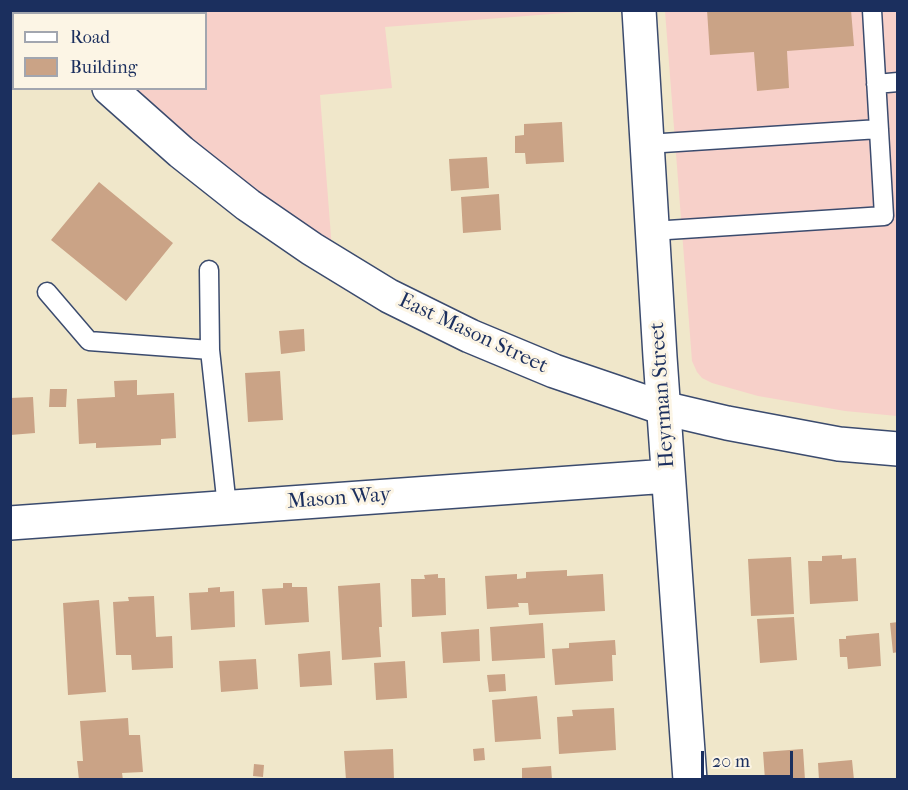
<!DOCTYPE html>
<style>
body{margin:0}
#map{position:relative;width:908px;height:790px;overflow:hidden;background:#f0e7ca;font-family:"IM FELL French Canon",serif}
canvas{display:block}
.frame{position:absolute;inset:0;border:12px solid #1b2f5e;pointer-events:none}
.legend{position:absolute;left:12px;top:12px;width:195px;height:78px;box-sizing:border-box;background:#fcf5e5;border:2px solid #a2a6af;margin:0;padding:8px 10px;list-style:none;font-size:18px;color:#1b2f5e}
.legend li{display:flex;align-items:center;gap:12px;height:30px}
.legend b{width:30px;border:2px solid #a2a6af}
.scale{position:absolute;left:701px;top:751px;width:92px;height:27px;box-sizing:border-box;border:3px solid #1b2f5e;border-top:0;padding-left:8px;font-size:18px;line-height:21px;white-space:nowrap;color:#1b2f5e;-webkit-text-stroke:4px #fcf5e5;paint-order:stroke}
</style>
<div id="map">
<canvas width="908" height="790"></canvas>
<div class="frame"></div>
<ul class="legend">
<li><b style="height:8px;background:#fff"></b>Road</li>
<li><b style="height:16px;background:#caa386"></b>Building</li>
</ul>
<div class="scale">20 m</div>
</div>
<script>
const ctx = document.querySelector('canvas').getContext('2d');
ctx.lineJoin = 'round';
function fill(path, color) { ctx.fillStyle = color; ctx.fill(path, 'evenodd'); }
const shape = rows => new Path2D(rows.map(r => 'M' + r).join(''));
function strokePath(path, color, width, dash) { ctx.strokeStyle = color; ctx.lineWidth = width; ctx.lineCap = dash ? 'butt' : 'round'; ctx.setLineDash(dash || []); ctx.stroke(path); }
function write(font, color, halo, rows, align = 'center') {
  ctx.font = font + ' "IM FELL French Canon",serif'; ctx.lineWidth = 6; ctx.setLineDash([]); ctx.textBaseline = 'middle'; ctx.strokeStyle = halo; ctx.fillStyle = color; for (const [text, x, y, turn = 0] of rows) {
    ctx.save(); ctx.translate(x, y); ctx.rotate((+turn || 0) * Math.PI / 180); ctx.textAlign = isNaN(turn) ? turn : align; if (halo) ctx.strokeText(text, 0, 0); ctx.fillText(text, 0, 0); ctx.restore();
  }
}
const built = shape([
 [10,11,590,11,385,27,392,88,320,95,333,262,109,89,206,88,206,14,14,14,13,59,11,59],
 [665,11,897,11,897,416,845,411,758,396,712,383,702,378,697,372,692,361]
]);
const building = shape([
 [707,10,851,10,854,46,787,51,789,88,757,91,754,52,710,55],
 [562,122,564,162,526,164,525,153,515,153,515,136,524,135,524,124],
 [487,157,489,188,451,191,449,159],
 [99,182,173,243,126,301,51,240],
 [499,194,501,230,463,233,461,197],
 [304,329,305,351,281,354,279,331],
 [280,371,283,420,248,422,245,373],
 [137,380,137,395,174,393,176,438,161,439,161,445,96,448,96,443,79,444,77,399,115,397,114,381],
 [50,389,67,389,66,407,49,407],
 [33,397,35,433,10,435,10,398],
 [842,555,842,559,856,558,858,601,810,604,808,561,822,561,822,556],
 [791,557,794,614,751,616,748,559],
 [567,570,567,576,603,574,605,611,529,615,528,603,518,603,519,607,487,609,485,576,517,574,517,579,526,578,526,572],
 [438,574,438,578,445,578,446,615,412,617,411,579,425,579,424,575],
 [283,583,292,583,292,587,307,587,309,622,265,625,262,589,283,588],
 [380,583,382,627,379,627,381,657,342,660,338,586],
 [220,587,220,592,234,591,235,627,191,630,189,593,208,592,208,588],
 [154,596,156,637,172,636,173,668,132,670,131,655,116,655,113,602,129,601,128,597],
 [99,600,106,692,68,695,63,603],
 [794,617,797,660,760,663,757,619],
 [898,622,898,652,893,653,890,623],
 [543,623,545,658,492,661,490,627],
 [479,629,480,661,443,663,441,632],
 [879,633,881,666,848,669,847,657,840,657,839,639,846,639,846,636],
 [615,640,616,655,612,655,613,681,555,685,552,649,569,648,569,643],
 [330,651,332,685,300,687,298,654],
 [256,659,258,689,221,692,219,661],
 [405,661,407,698,376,700,374,663],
 [505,674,506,691,489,692,487,675],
 [537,696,541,739,495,742,492,700],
 [614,708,616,750,559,754,557,717,573,716,572,710],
 [128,718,129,735,140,735,143,772,122,773,123,780,79,780,77,761,83,761,80,721],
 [484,748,485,760,474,761,473,749],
 [393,749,394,780,346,780,344,751],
 [803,749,805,780,765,780,763,752],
 [852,760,854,780,819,780,818,763],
 [254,764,264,765,263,777,253,776],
 [551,766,552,780,522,780,522,768]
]);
const service = shape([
 [876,84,898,82],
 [647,144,879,129],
 [652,231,884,216,872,10],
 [209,270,210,350,227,507],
 [47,292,89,341,210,350]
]);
const minor = shape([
 [639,10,660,357,690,780],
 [10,523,668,476]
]);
const secondary = shape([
 [23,10,26,14],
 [109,88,181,152,248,205,312,249,389,296,470,336,554,371,663,408,727,423,839,444,898,449]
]);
const streetNames = [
 ["East Mason Street",473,334,25],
 ["Heyrman Street",663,395,-94],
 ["Mason Way",339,499,-4]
];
fill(built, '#f7d0c9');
fill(building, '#caa386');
strokePath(service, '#3b4b6e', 21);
strokePath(minor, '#3b4b6e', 36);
strokePath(secondary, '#3b4b6e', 36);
strokePath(service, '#fff', 18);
strokePath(minor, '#fff', 33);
strokePath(secondary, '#fff', 33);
write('21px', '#1b2f5e', '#fcf5e5', streetNames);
</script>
